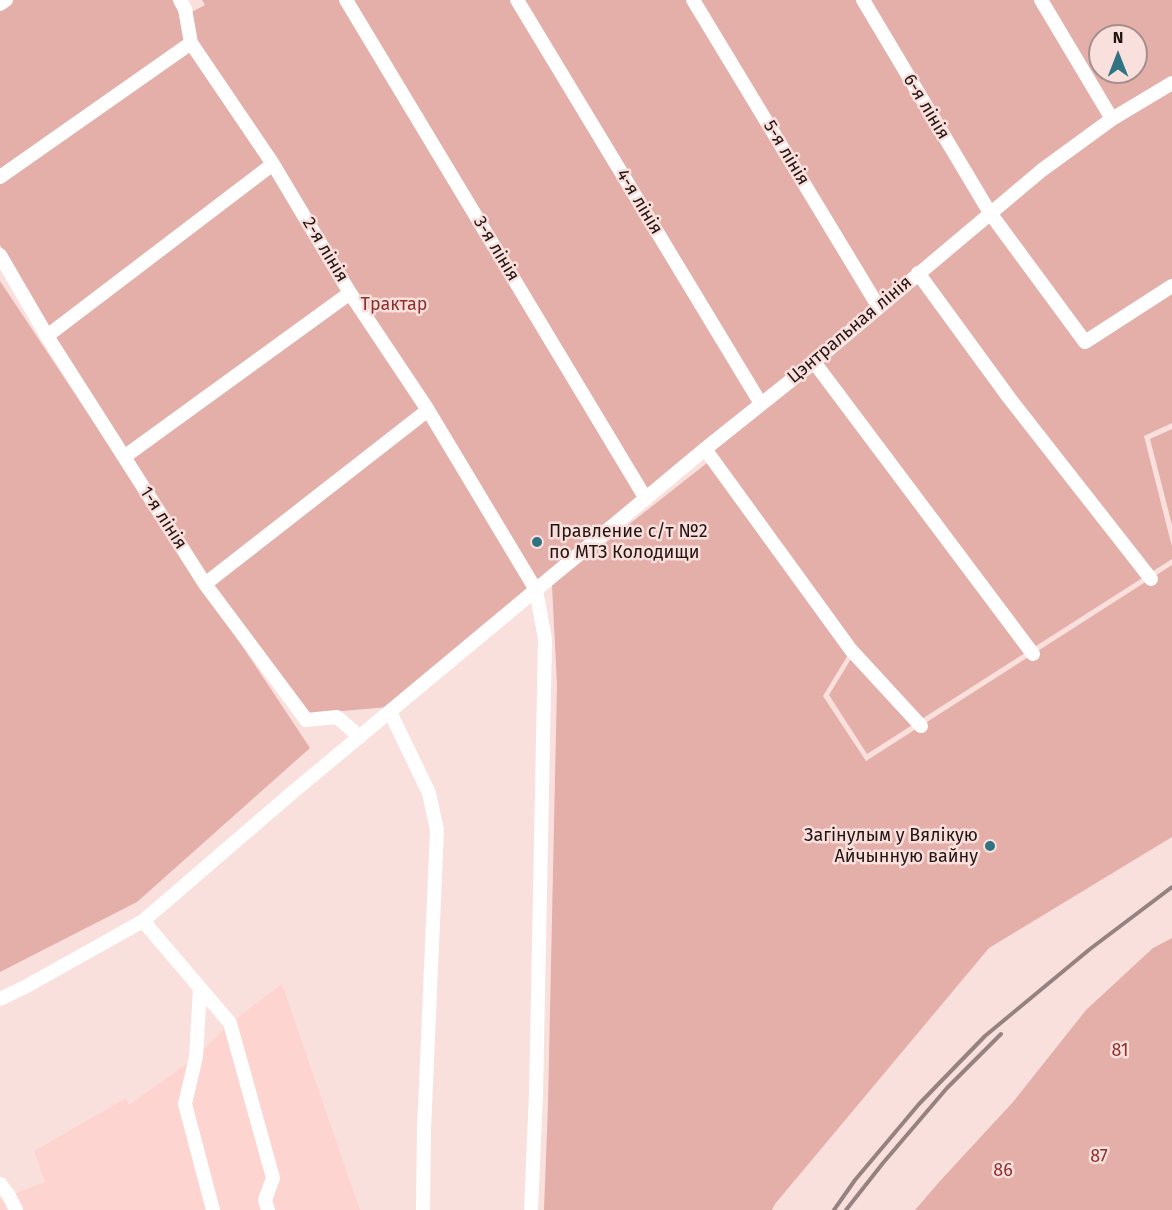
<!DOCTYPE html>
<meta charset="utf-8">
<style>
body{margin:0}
#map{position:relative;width:1172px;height:1210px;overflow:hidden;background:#fae0dd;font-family:"Fira Sans",sans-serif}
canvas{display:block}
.north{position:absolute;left:1088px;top:24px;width:60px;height:60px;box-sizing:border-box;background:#fae0dd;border:2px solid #a48f8c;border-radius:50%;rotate:0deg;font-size:16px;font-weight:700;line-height:24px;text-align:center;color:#231513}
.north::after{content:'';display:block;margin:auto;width:21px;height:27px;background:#307484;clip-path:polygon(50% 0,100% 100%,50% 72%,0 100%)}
</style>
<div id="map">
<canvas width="1172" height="1210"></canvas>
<div class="north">N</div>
</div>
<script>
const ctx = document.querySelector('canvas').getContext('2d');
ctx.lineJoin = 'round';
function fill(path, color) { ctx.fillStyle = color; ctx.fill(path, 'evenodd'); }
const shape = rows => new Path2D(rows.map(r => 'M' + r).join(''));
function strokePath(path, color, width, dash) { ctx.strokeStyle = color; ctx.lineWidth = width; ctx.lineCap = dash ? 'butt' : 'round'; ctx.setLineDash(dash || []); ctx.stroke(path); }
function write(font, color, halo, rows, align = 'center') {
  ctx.font = font + ' "Fira Sans",sans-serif'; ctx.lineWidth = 5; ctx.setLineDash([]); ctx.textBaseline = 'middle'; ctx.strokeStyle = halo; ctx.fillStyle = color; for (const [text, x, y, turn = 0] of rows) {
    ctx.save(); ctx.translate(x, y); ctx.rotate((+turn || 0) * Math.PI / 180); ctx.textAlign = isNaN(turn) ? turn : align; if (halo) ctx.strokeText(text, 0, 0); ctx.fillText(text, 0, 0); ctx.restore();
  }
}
const built = shape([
 [282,984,360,1210,0,1210,0,1199,45,1182,34,1151,126,1098,129,1105,196,1057,230,1023]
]);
const green = shape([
 [0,0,174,0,184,16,205,5,202,0,1172,0,1172,423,1144,436,1172,547,1172,559,867,754,829,695,857,649,705,441,388,707,308,714,210,581,51,333,0,245],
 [1100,36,1136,36,1136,72,1100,72],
 [0,281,310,748,137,902,0,972],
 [1172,429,1172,525,1150,439],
 [712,459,851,650,823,696,866,761,1172,565,1172,837,989,948,775,1204,772,1210,544,1210,548,1105,557,685,552,585],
 [1172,938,1172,1210,915,1210,940,1181,1013,1102,1086,1010,1153,948]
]);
const minor = shape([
 [180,0,185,9,191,43,273,164,350,293,428,410,536,590,545,639,536,1094,531,1210],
 [346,0,646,499],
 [517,0,761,404],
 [693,0,878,306],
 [863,0,990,213,1085,342,1172,286],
 [1041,0,1112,119],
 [0,4,6,0],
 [0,177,191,43],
 [0,255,47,336,205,584,302,714,306,720,337,717,360,737],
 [918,273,1010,399,1151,579],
 [47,336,273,164],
 [814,362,1033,654],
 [705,449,851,650,921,726],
 [124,457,350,293],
 [205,584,428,410],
 [390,712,429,793,437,830,424,1129,423,1210],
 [143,921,230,1023,273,1178,265,1200,268,1210],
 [200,988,196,1057,185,1104,213,1210],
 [0,999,25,987,143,921,293,792,705,449,814,362,1042,170,1112,119,1172,83],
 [0,1184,8,1194,16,1210]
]);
const rail = shape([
 [834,1210,855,1180,919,1104,985,1036,1090,949,1172,887],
 [846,1210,883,1163,947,1088,1001,1034]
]);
const markers = [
 [537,542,6,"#307484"],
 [990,846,6,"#307484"]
];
const streetNames = [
 ["6-я лінія",926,107,59],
 ["5-я лінія",786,153,59],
 ["4-я лінія",639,202,59],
 ["3-я лінія",496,249,59],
 ["2-я лінія",325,250,59],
 ["Цэнтральная лінія",850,330,-40],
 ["1-я лінія",163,518,57]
];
const parkNames = [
 ["Трактар",394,305],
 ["81",1120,1051],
 ["87",1099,1157],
 ["86",1003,1171]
];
const poiNames = [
 ["Правление с/т №2",549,532],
 ["по МТЗ Колодищи",549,553],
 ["Загінулым у Вялікую",978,836,"right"],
 ["Айчынную вайну",978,857,"right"]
];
fill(built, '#fdd4d0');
fill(green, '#e4aea9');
strokePath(minor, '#fff', 14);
strokePath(rail, '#968280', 4);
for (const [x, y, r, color] of markers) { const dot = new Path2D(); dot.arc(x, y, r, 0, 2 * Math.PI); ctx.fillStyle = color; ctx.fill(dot); strokePath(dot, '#fae0dd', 2); }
write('18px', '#231513', '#fae0dd', streetNames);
write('18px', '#902f2e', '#fae0dd', parkNames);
write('18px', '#231513', '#fae0dd', poiNames, 'left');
</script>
